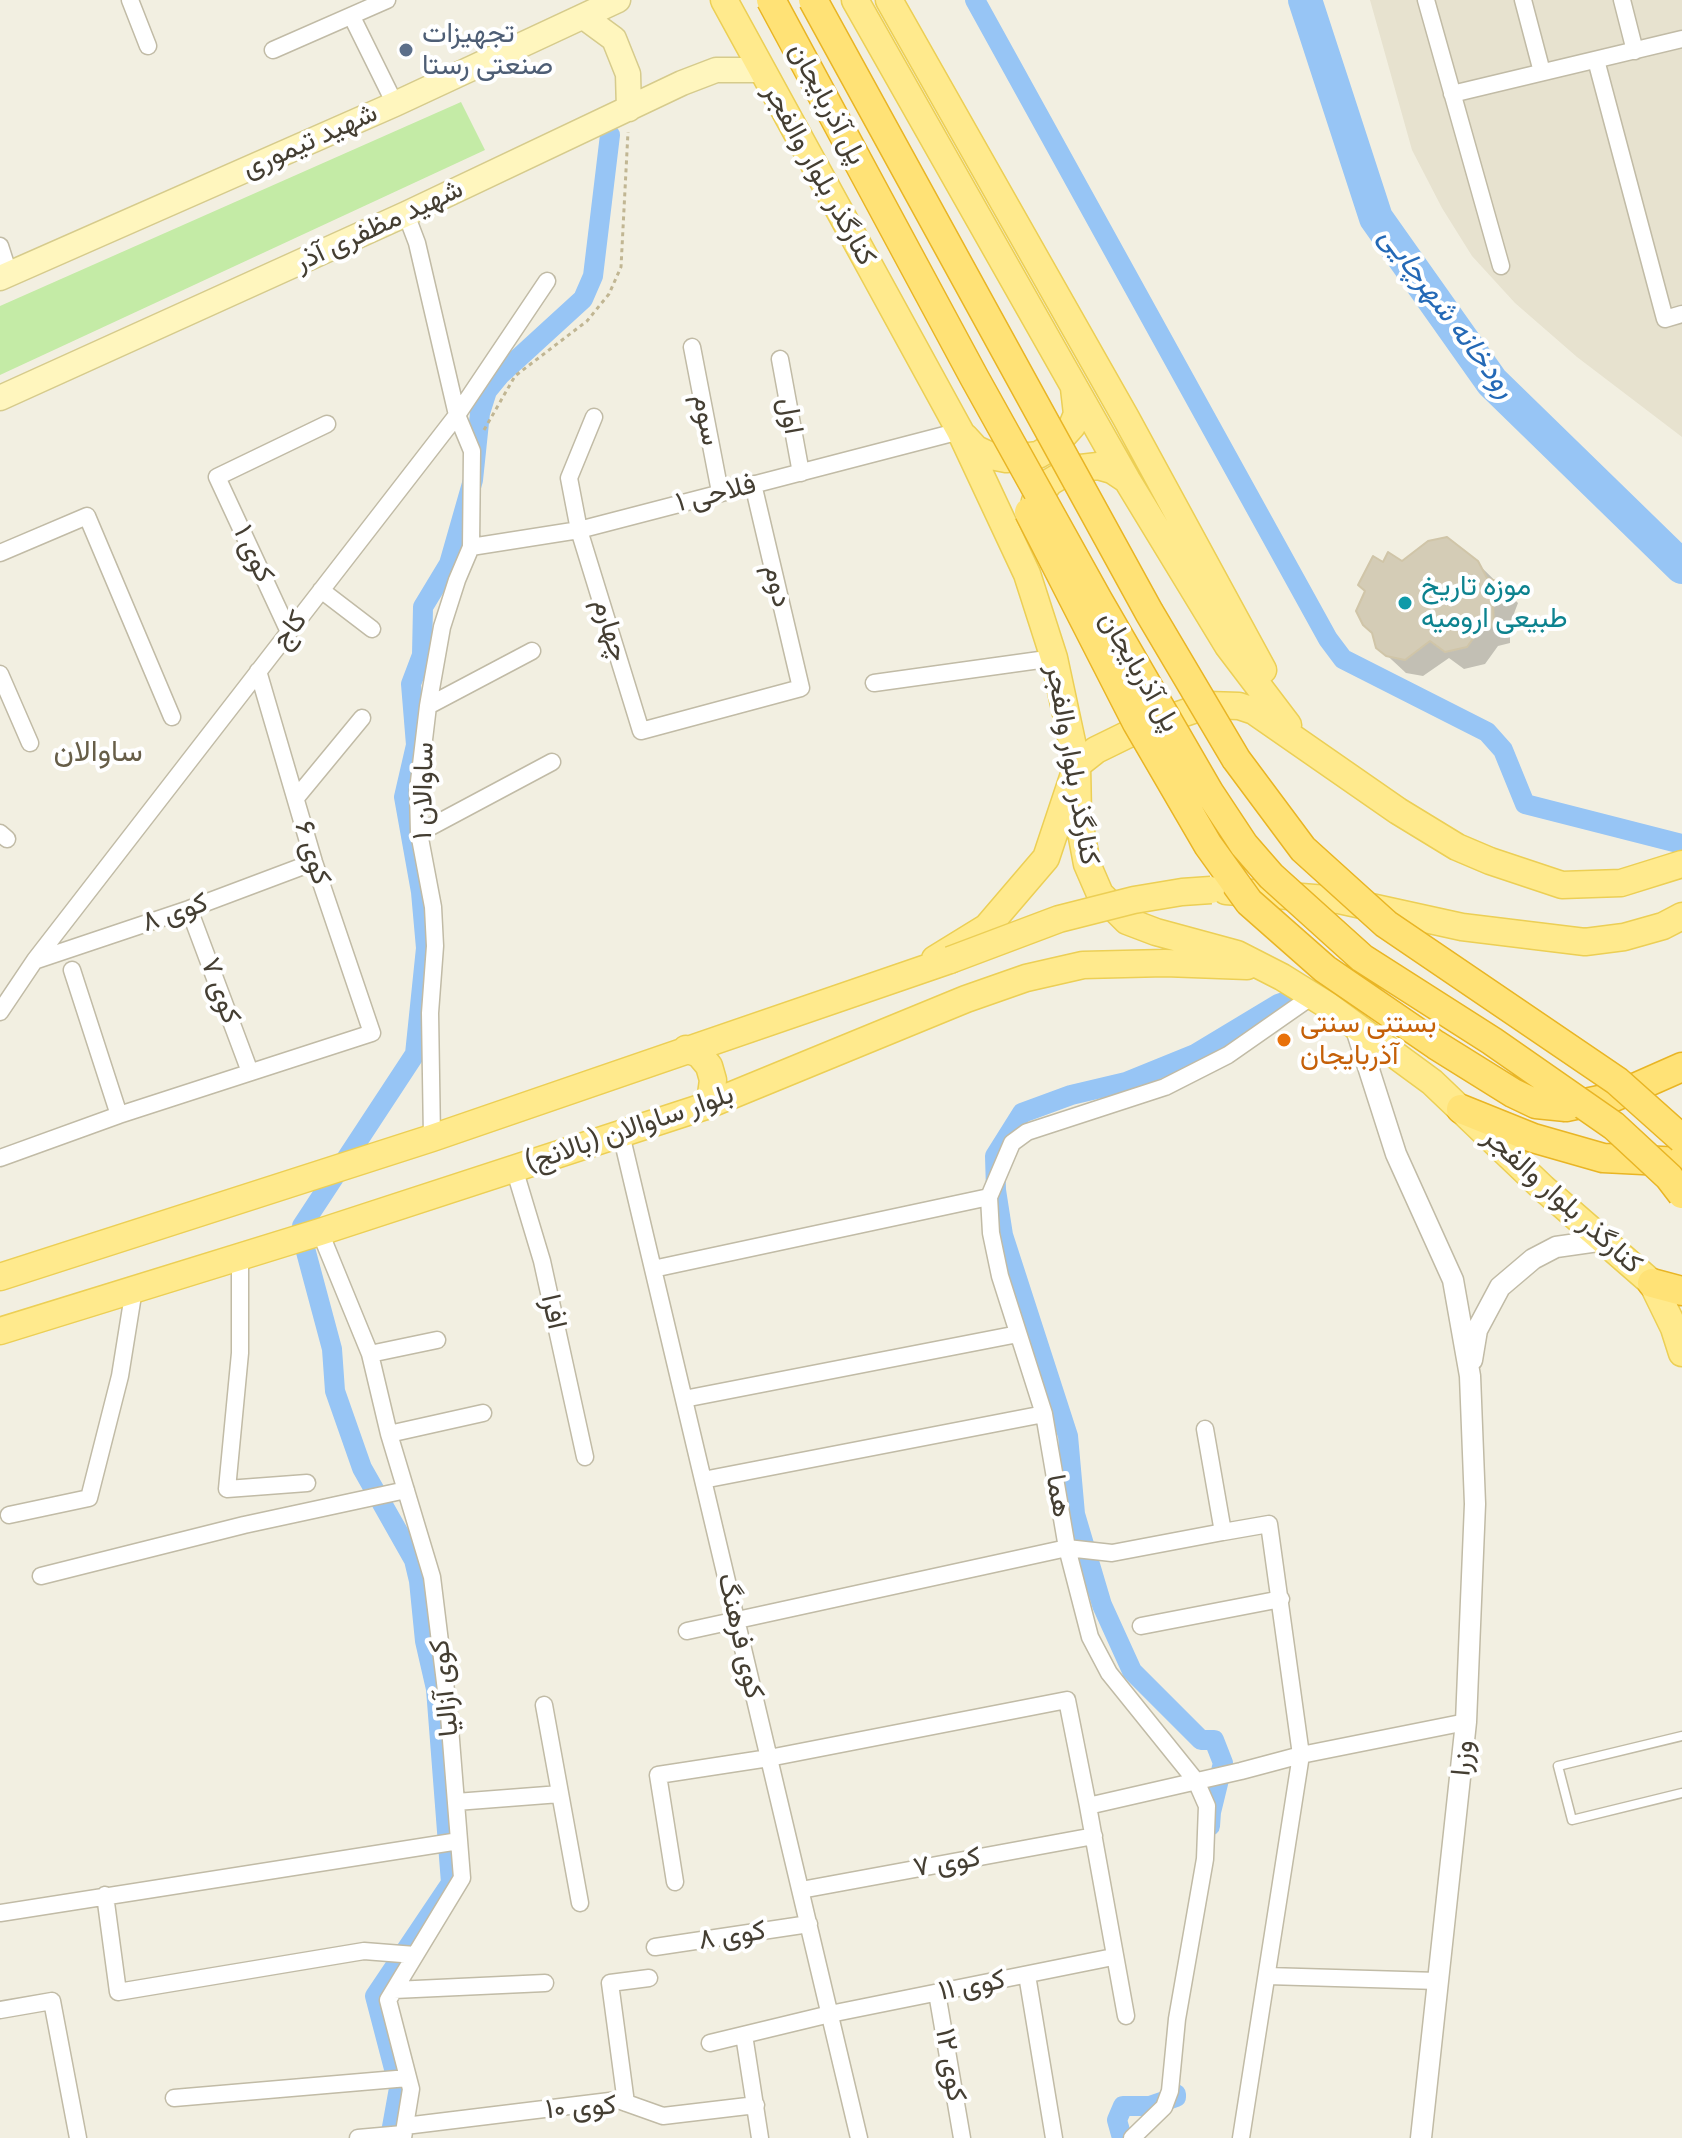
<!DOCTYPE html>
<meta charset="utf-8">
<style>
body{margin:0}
canvas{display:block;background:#f2efe1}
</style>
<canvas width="1682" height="2138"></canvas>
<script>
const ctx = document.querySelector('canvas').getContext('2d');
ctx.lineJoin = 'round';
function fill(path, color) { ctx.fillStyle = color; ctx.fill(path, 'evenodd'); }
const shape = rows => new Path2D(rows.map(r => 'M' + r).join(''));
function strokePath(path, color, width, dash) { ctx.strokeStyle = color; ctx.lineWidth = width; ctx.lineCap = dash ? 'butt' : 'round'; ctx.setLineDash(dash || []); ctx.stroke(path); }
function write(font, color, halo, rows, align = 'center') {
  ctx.font = font + ' "Fira Sans Condensed",Vazirmatn,sans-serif'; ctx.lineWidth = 8; ctx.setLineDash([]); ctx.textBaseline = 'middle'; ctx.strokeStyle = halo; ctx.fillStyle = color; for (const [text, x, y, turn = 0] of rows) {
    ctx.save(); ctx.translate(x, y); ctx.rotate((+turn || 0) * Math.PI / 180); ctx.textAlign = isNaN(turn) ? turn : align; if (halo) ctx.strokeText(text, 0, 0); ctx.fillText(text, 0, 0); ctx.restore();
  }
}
const residential = shape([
 [1370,0,1682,0,1682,437,1577,357,1515,303,1472,256,1442,208,1412,150]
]);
const green = shape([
 [461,102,485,150,0,375,0,306]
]);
const shadow = shape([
 [1402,563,1477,563,1518,603,1510,624,1510,643,1498,646,1485,664,1464,669,1449,658,1423,676,1406,673,1378,647,1384,565]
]);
const canal = shape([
 [975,0,1328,639,1343,659,1487,732,1503,750,1525,804,1682,844],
 [1210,1826,1211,1812,1223,1763,1214,1740,1201,1740,1132,1671,1102,1605,1075,1514,1068,1436,1003,1235,996,1190,995,1156,1022,1113,1071,1095,1126,1082,1195,1054,1278,1004,1305,995],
 [390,2138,399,2088,375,1996,451,1883,436,1689,425,1641,419,1581,414,1560,362,1468,335,1391,332,1349,302,1237,302,1226,415,1054,426,948,421,892,404,797,416,745,411,684,422,655,423,607,449,564,473,480,480,413,487,391,501,374,583,299,593,276,610,135],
 [1122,2138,1117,2120,1123,2106,1150,2106,1176,2097,1176,2094]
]);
const river = shape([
 [1305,0,1376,218,1492,382,1682,567]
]);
const building = shape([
 [1447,537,1478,561,1487,578,1502,583,1493,605,1494,626,1480,629,1467,647,1445,652,1430,641,1405,660,1386,656,1376,648,1372,633,1363,625,1356,611,1365,591,1358,585,1373,556,1383,562,1388,552,1402,561,1428,541,1447,537]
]);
const path = shape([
 [484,430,515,376,587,321,609,294,621,267,628,132]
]);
const service = shape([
 [1682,1736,1558,1766,1572,1820,1682,1793]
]);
const minor = shape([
 [130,0,148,46],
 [1426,0,1501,266],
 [1523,0,1542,72],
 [1622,0,1635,51],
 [352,17,395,104],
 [273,50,387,0],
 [1596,60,1665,319,1682,314],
 [1452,94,1682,39],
 [406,214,417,243,457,415,472,451,471,547,457,580,442,627,428,706,418,790,419,833,433,907,435,946,430,1013,432,1138],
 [0,246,9,274],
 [692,347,720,492],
 [780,359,801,473],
 [594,417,569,478,579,530,641,731,801,688,753,484],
 [471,547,579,530,960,431],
 [0,553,87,516,172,717],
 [321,590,372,629],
 [289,632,217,477,327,424],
 [0,674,30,743],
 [874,683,1054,658],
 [428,706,532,651],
 [296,798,362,718],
 [0,833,7,839],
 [419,833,552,762],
 [189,909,250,1072],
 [37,960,189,909,314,862],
 [72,970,119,1115],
 [0,1012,35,960,457,415,547,281],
 [621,1134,859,2138],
 [0,1158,119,1115,372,1033,314,862,258,671],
 [514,1168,542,1261,585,1457],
 [320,1232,370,1354,389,1434,432,1577,449,1715,462,1878,388,2000,411,2089,403,2138],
 [240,1256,240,1353,227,1489,307,1483],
 [653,1269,989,1197],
 [370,1354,437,1340],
 [684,1399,1018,1334],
 [1205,1429,1223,1532,1269,1524,1301,1755,1466,1722],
 [389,1434,483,1413],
 [703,1480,1044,1414],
 [9,1515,89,1498,120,1376,134,1289],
 [41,1576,244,1525,406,1490],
 [1141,1626,1281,1599],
 [687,1631,1067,1548,1112,1553,1223,1532],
 [544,1705,580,1903],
 [456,1802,560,1794],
 [1088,1806,1126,2016],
 [675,1882,658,1775,769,1758,1067,1700,1088,1806,1241,1771,1301,1755,1241,2138],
 [801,1890,1094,1836],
 [105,1895,118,1992,364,1951,415,1955],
 [0,1913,459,1841],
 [655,1947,809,1924],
 [1027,1975,1054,2138],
 [1267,1976,1438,1981],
 [394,1990,545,1983],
 [937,1993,962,2138],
 [0,2010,52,2001,78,2138],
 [744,2035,760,2138],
 [710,2043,830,2014,1113,1957],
 [174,2098,408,2078],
 [626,2103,610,1983,649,1978],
 [405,2126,618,2100,663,2116,756,2105],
 [358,2138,403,2134],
 [1132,2138,1164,2107,1170,2091,1177,2019,1205,1859,1207,1806,1196,1781,1109,1673,1090,1637,1067,1548,1044,1414,1000,1276,991,1233,989,1197,1012,1143,1027,1132,1165,1087,1228,1055,1311,997]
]);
const tertiary = shape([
 [1355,1026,1396,1154,1453,1280,1470,1376,1475,1504,1466,1722,1421,2138],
 [1472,1360,1477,1330,1500,1287,1533,1259,1556,1247,1605,1240]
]);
const secondary = shape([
 [584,17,614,39,628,74,629,109],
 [0,278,395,104,618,0],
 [0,398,406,214,682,83,716,70,761,70]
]);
const primary = shape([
 [724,0,960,431,1027,574,1054,658,1077,765,1078,816,1087,864,1100,894,1127,921,1156,932,1237,954,1282,977,1327,1005,1432,1082,1543,1188,1652,1283,1674,1328,1682,1353],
 [855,0,1127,480,1228,646,1288,725],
 [889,0,1126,418,1263,670],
 [965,437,976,449,991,456,1006,459,1038,455,1055,445,1072,426,1077,414,1074,388],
 [1033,513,1035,501,1050,482,1072,469,1098,466,1112,470,1127,480],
 [1226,891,1339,900,1462,927,1585,942,1624,937,1663,926,1682,916],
 [935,959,987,927,1046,858,1077,765,1096,750,1143,727,1208,705,1239,706,1254,711,1398,811,1457,847,1490,861,1562,885,1621,883,1682,864],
 [686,1049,699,1054,709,1066,713,1080,711,1095,703,1107],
 [0,1277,432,1138,950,960],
 [0,1331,320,1232,703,1107,966,999,1026,978,1083,965,1165,963,1247,966]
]);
const trunk = shape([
 [1566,1107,1614,1097,1682,1067],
 [1461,1109,1533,1138,1603,1158,1682,1162],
 [1652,1283,1682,1291]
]);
const primaryBridge = shape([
 [950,960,1059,919,1134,900,1182,892,1211,890]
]);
const trunkBridge = shape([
 [771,0,974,377,1098,600,1209,792,1244,845,1271,876,1362,958,1492,1041,1614,1126,1669,1177,1682,1194],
 [813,0,1149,612,1236,759,1303,849,1386,924,1617,1081,1682,1139],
 [1029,512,1137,723,1208,845,1249,902,1325,969,1436,1045,1513,1093,1536,1104,1566,1107]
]);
const markers = [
 [406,50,8,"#5c6f8a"],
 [1405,603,8,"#0f9aa8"],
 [1284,1040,8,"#e8710a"]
];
const serviceNames = [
 ["تجهیزات",422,34],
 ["صنعتی رستا",422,66]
];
const streetNames = [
 ["پل آذربایجان",827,104,62],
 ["شهید تیموری",310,141,-24],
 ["کنارگذر بلوار والفجر",819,175,61],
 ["شهید مظفری آذر",379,226,-25],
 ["اول",790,416,80],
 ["سوم",706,420,79],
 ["فلاحی ۱",716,494,-14],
 ["کوی ۱",253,554,65],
 ["دوم",777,586,77],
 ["کاج",290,630,-52],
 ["چهارم",610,630,73],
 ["پل آذربایجان",1139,672,60],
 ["کنارگذر بلوار والفجر",1072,765,80],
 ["ساوالان ۱",424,791,-89],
 ["کوی ۶",312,853,73],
 ["کوی ۸",175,913,-19],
 ["کوی ۷",220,991,70],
 ["بلوار ساوالان (بالانج)",630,1129,-19],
 ["کنارگذر بلوار والفجر",1562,1201,42],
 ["افرا",553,1312,77],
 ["هما",1058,1496,80],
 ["کوی فرهنگ",740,1636,77],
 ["کوی آزالیا",445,1688,-96],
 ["وزرا",1463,1758,-85],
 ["کوی ۷",947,1863,-10],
 ["کوی ۸",732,1936,-9],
 ["کوی ۱۱",972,1986,-11],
 ["کوی ۱۲",950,2065,80],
 ["کوی ۱۰",581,2108,-4]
];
const cultureNames = [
 ["موزه تاریخ",1421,587],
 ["طبیعی ارومیه",1421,619]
];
const foodNames = [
 ["بستنی سنتی",1300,1024],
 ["آذربایجان",1300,1056]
];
const waterNames = [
 ["رودخانه شهرچایی",1447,313,53]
];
const neighbourhoodNames = [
 ["ساوالان",98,753]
];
fill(residential, '#e7e2cf');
fill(green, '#c4eba6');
fill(shadow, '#0003');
strokePath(canal, '#97c5f5', 20);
strokePath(river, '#97c5f5', 34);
fill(building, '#d4ccb6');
strokePath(building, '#d0c5a8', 2);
strokePath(service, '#c1bba6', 11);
strokePath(minor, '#c1bba6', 19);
strokePath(tertiary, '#c1bba6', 23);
strokePath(secondary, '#d6cb8c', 27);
strokePath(primary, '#eccf55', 29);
strokePath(trunk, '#e9b524', 31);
strokePath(path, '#c1b693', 3, [4, 4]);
strokePath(service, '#fff', 8);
strokePath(minor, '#fff', 16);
strokePath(tertiary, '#fff', 20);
strokePath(secondary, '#fff6be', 24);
strokePath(primary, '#ffea8d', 26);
strokePath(trunk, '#ffe276', 28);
strokePath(primaryBridge, '#eccf55', 29, []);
strokePath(trunkBridge, '#e9b524', 31, []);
strokePath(primaryBridge, '#ffea8d', 26);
strokePath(trunkBridge, '#ffe276', 28);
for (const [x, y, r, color] of markers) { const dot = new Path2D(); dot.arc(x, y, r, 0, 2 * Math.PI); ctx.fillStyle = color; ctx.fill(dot); strokePath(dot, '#fff', 3); }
write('28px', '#4e5e75', '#fff', serviceNames, 'left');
write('28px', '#443e32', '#fff', streetNames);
write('28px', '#0d838f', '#fff', cultureNames, 'left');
write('28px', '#c56008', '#fff', foodNames, 'left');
write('italic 30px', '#2469b6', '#fff', waterNames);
write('30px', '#675e48', '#fff', neighbourhoodNames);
</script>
